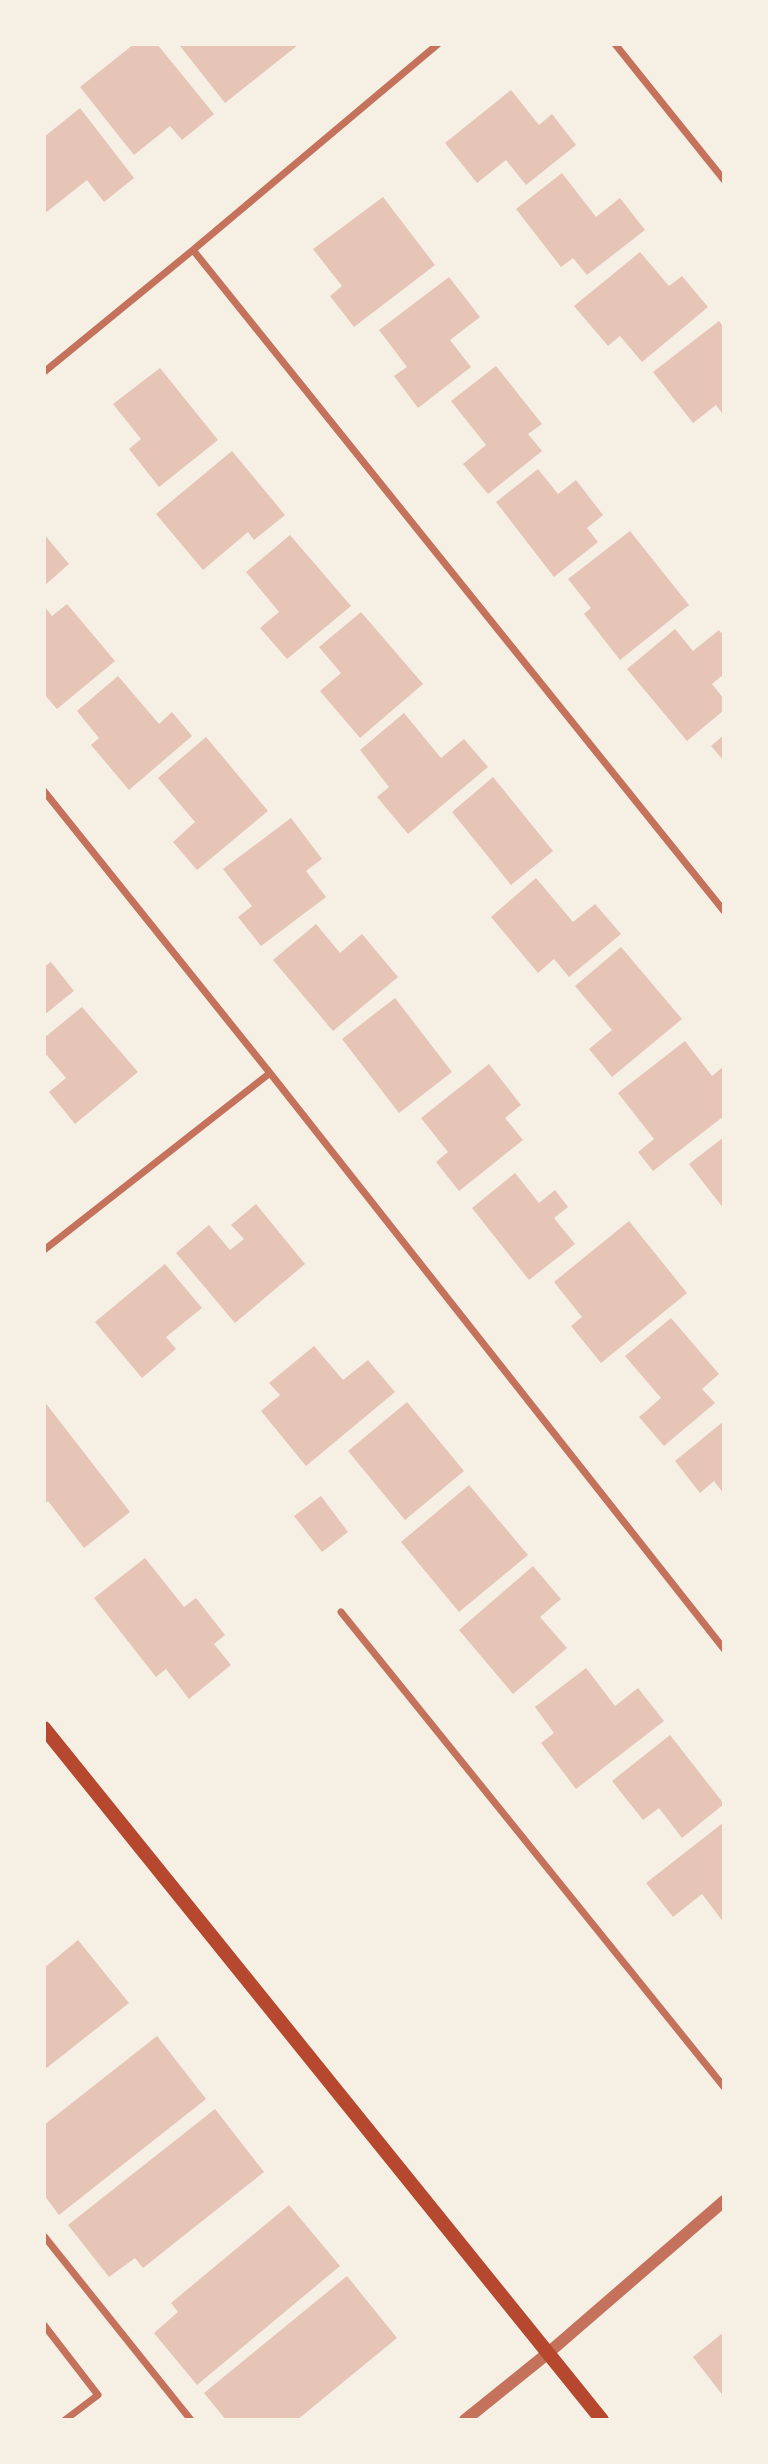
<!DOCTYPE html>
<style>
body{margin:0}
#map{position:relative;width:768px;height:2464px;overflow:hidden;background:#f6efe4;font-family:"Asap Condensed",sans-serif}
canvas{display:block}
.frame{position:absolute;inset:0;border:46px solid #f6efe4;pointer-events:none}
</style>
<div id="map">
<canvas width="768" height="2464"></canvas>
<div class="frame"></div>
</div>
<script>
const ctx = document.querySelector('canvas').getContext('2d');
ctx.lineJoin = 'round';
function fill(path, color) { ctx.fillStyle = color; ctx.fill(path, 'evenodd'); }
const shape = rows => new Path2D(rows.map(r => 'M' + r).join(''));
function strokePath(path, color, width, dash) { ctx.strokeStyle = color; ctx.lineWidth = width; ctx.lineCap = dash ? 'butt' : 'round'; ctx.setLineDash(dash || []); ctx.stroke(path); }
const building = shape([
 [134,44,157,44,214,114,182,140,170,126,134,155,80,87],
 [183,44,297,44,298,45,225,103,180,46],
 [511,90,539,125,552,114,576,145,526,185,506,160,477,183,445,143],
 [80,108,134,178,104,202,87,180,44,214,44,137],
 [562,173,596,217,620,198,645,230,587,275,573,258,561,267,516,209],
 [383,197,435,265,354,327,330,296,342,286,313,249],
 [640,252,669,286,682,276,708,307,642,362,620,336,608,346,574,306],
 [449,277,480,317,450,340,471,367,418,408,394,376,407,367,379,330],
 [719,321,724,328,724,416,716,405,693,423,653,372],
 [496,366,542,424,528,434,542,451,488,494,463,464,486,445,451,401],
 [160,368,218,440,159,487,129,449,141,439,113,404],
 [232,451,285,515,254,540,248,532,203,570,156,514],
 [538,469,558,494,576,480,603,515,587,528,598,542,554,577,496,502],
 [630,531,689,605,620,660,584,614,591,608,568,579],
 [44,534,69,564,44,586],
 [290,535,351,606,287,659,260,628,279,612,246,572],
 [67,604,115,661,57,709,44,694,44,606,52,616],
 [361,612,423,684,360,738,320,691,341,673,319,647],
 [675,629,693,651,719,630,724,636,724,674,712,684,724,699,724,710,687,741,627,669],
 [118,676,159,724,172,712,192,736,129,790,91,745,99,738,77,711],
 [404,713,441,758,464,739,488,767,408,834,377,797,389,787,360,750],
 [724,735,724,761,711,746],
 [206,737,268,811,197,870,173,842,195,822,158,778],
 [493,777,553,851,511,885,452,812],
 [291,818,322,859,306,871,326,897,261,946,238,917,252,906,223,869],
 [536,878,573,922,595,904,621,934,569,977,554,959,538,973,491,917],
 [316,924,340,953,362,934,398,977,333,1031,273,960],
 [621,947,682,1019,612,1077,589,1049,612,1030,575,986],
 [51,962,74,991,44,1015,44,967],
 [395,998,452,1072,399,1113,342,1039],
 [82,1007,138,1072,75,1124,49,1092,66,1078,44,1052,44,1038],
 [685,1041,712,1076,724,1066,724,1116,653,1171,638,1152,654,1139,618,1093],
 [489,1064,521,1105,505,1118,523,1140,459,1191,436,1162,448,1152,421,1118],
 [724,1137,724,1209,689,1164],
 [515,1173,539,1203,555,1190,568,1207,554,1218,575,1244,529,1280,472,1208],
 [256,1204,305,1264,235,1323,176,1253,209,1225,230,1250,244,1239,231,1225],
 [629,1221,687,1293,601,1363,571,1326,582,1317,554,1282],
 [165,1264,202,1308,166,1337,176,1349,142,1378,95,1322],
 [671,1318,719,1374,702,1389,715,1403,664,1446,639,1417,661,1398,625,1356],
 [314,1346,343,1380,368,1360,395,1392,306,1466,261,1411,280,1395,269,1383],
 [44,1401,130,1512,84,1548,48,1501,44,1504],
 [407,1402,464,1471,405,1520,348,1451],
 [724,1421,724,1494,714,1481,700,1493,675,1461],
 [469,1485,528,1555,459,1612,401,1542],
 [321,1496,348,1532,322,1552,294,1516],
 [145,1558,184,1607,196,1598,225,1635,214,1644,231,1665,189,1699,166,1669,156,1677,94,1598],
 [533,1566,561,1599,540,1617,567,1648,513,1694,459,1630],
 [586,1668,615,1706,638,1688,664,1721,576,1789,541,1743,554,1733,535,1707],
 [670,1735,724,1804,682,1838,659,1808,643,1820,612,1781],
 [724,1822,724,1923,702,1894,673,1917,646,1883],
 [78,1940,129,2003,44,2070,44,1968],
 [157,2036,206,2099,59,2215,44,2195,44,2125],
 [215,2109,264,2172,143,2268,135,2258,109,2277,68,2225],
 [289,2205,340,2266,197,2385,154,2333,178,2312,171,2303],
 [347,2276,397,2338,297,2420,226,2420,204,2393],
 [724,2332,724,2397,693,2357]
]);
const minor = shape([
 [615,44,724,180],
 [193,250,724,911],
 [44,372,193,250,438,44],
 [44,791,270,1073,724,1649],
 [44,1250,270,1073],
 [341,1612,724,2087],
 [44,2236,191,2420],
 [44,2325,98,2395,65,2420]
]);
const tertiary = shape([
 [465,2420,547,2354,724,2201]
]);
const secondary = shape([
 [44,1728,602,2420]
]);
fill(building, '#e6c5b7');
strokePath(minor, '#c5725c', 7);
strokePath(tertiary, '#c5725c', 12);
strokePath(secondary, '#b5482f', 14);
</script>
